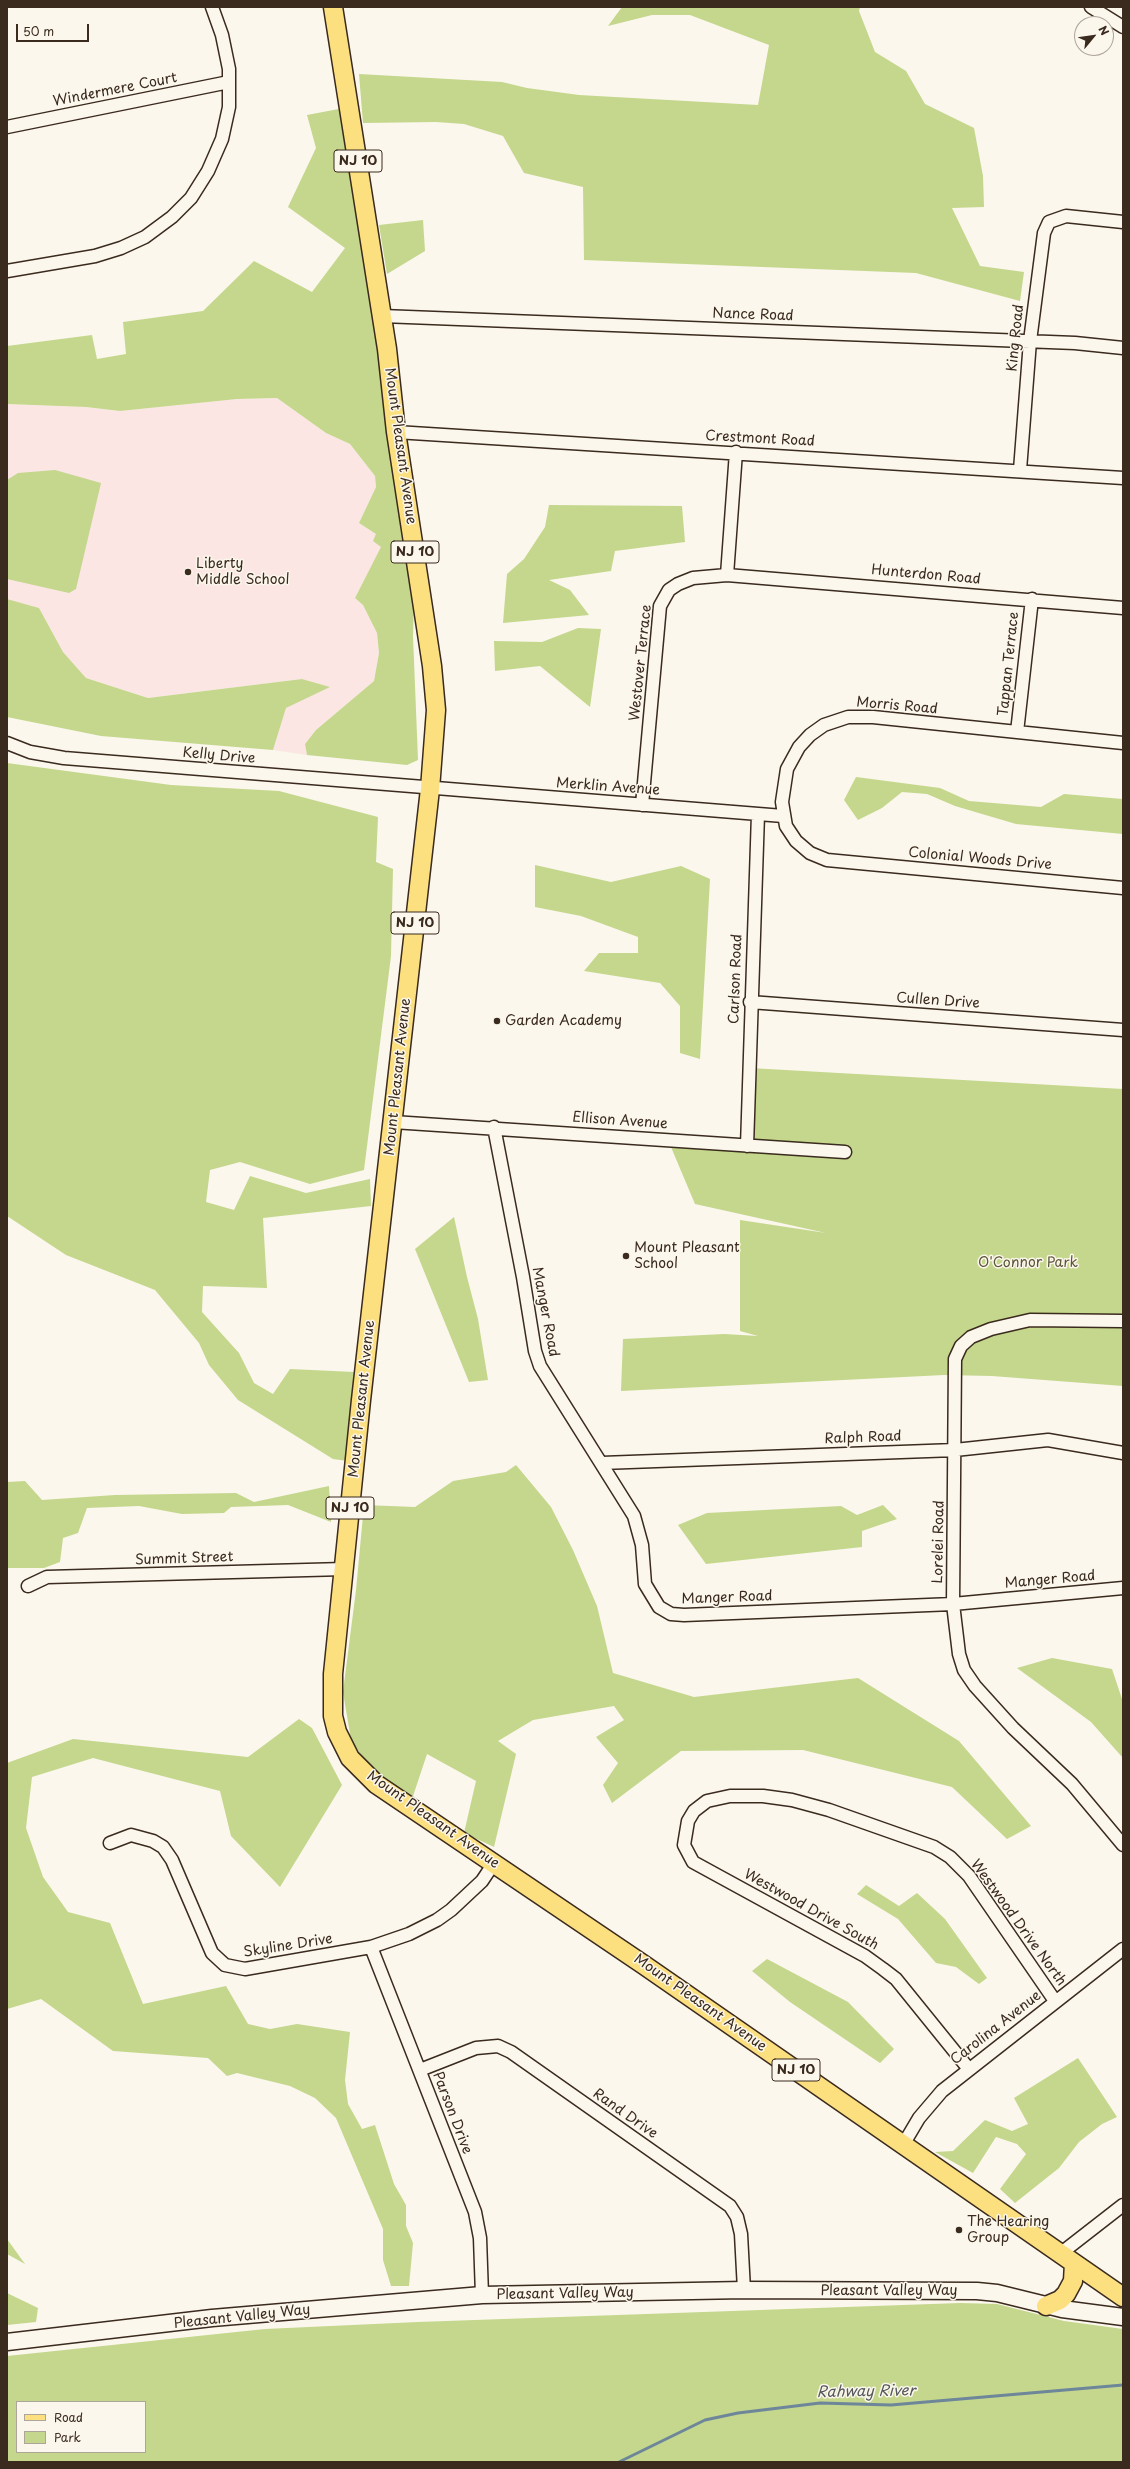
<!DOCTYPE html>
<style>
body{margin:0}
#map{position:relative;width:1130px;height:2469px;overflow:hidden;background:#fbf7ec;font-family:"Playpen Sans",sans-serif}
canvas{display:block}
.frame{position:absolute;inset:0;border:8px solid #3b2a1e;pointer-events:none}
.legend{position:absolute;left:16px;top:2401px;width:130px;height:52px;box-sizing:border-box;background:#fbf7ec;border:1px solid #aea59a;margin:0;padding:5px 7px;list-style:none;font-size:12px;color:#3b2a1e}
.legend li{display:flex;align-items:center;gap:8px;height:20px}
.legend b{width:20px;border:1px solid #aea59a}
.north{position:absolute;left:1074px;top:16px;width:40px;height:40px;box-sizing:border-box;background:#fbf7ec;border:1px solid #aea59a;border-radius:50%;rotate:61deg;font-size:11px;font-weight:700;line-height:16px;text-align:center;color:#3b2a1e}
.north::after{content:'';display:block;margin:auto;width:14px;height:18px;background:#3b2a1e;clip-path:polygon(50% 0,100% 100%,50% 72%,0 100%)}
.scale{position:absolute;left:16px;top:24px;width:73px;height:18px;box-sizing:border-box;border:2px solid #3b2a1e;border-top:0;padding-left:5px;font-size:12px;line-height:14px;white-space:nowrap;color:#3b2a1e;-webkit-text-stroke:3px #fbf7ec;paint-order:stroke}
</style>
<div id="map">
<canvas width="1130" height="2469"></canvas>
<div class="frame"></div>
<ul class="legend">
<li><b style="height:5px;background:#fce080"></b>Road</li>
<li><b style="height:11px;background:#c4d78c"></b>Park</li>
</ul>
<div class="north">N</div>
<div class="scale">50 m</div>
</div>
<script>
const ctx = document.querySelector('canvas').getContext('2d');
ctx.lineJoin = 'round';
function fill(path, color) { ctx.fillStyle = color; ctx.fill(path, 'evenodd'); }
const shape = rows => new Path2D(rows.map(r => 'M' + r).join(''));
function strokePath(path, color, width, dash) { ctx.strokeStyle = color; ctx.lineWidth = width; ctx.lineCap = dash ? 'butt' : 'round'; ctx.setLineDash(dash || []); ctx.stroke(path); }
function write(font, color, halo, rows, align = 'center') {
  ctx.font = font + ' "Playpen Sans",sans-serif'; ctx.lineWidth = 3; ctx.setLineDash([]); ctx.textBaseline = 'middle'; ctx.strokeStyle = halo; ctx.fillStyle = color; for (const [text, x, y, turn = 0] of rows) {
    ctx.save(); ctx.translate(x, y); ctx.rotate((+turn || 0) * Math.PI / 180); ctx.textAlign = isNaN(turn) ? turn : align; if (halo) ctx.strokeText(text, 0, 0); ctx.fillText(text, 0, 0); ctx.restore();
  }
}
const built = shape([
 [277,398,326,433,350,444,375,476,376,487,359,523,377,534,382,547,355,598,363,605,377,633,379,653,374,681,316,730,305,744,307,755,273,750,286,708,329,687,302,679,148,698,86,678,63,652,39,608,7,599,7,404,86,407,120,411,237,399]
]);
const green = shape([
 [622,7,860,7,859,11,875,52,906,71,925,104,974,128,983,176,984,207,952,208,980,266,1024,272,1020,301,916,273,584,260,583,187,524,173,503,136,464,124,436,122,363,123,359,74,502,82,527,88,579,95,758,105,769,45,690,15,652,15,608,26],
 [344,108,370,261,414,600,413,636,418,760,407,765,307,755,305,744,316,730,374,681,379,653,377,633,363,605,355,598,381,547,373,541,376,534,359,523,376,487,375,476,350,444,326,433,277,398,237,399,120,411,86,407,7,404,7,346,92,335,97,359,126,354,123,322,203,311,254,261,312,292,345,248,288,207,316,148,307,115],
 [423,220,425,251,387,274,379,225],
 [55,470,101,483,76,589,69,593,7,579,7,480,18,473],
 [549,505,682,506,685,542,615,551,611,571,549,580,570,590,589,615,503,623,507,574,524,559,545,527],
 [7,599,39,608,63,652,86,678,148,698,302,679,330,687,286,708,273,750,101,736,7,717],
 [578,628,601,629,590,707,540,666,495,671,494,641,542,642],
 [7,763,171,785,279,791,378,817,376,862,393,869,391,956,364,1170,310,1184,240,1162,210,1170,206,1202,234,1210,250,1176,306,1193,370,1179,371,1206,263,1218,267,1288,203,1286,202,1312,239,1353,254,1383,273,1394,290,1369,354,1372,348,1461,333,1459,238,1400,209,1365,199,1343,155,1290,66,1255,7,1216],
 [856,777,940,788,969,801,1041,807,1064,794,1123,799,1123,834,1016,824,955,806,927,794,902,792,882,808,858,820,844,800],
 [535,865,611,882,681,866,710,879,700,1059,680,1053,680,1006,660,983,584,971,599,953,638,953,638,937,581,916,535,907],
 [750,1068,1123,1089,1123,1386,992,1376,944,1375,621,1391,623,1339,724,1334,758,1336,740,1331,740,1220,826,1233,695,1204,668,1140,746,1146],
 [454,1217,467,1277,478,1319,488,1380,469,1382,415,1249],
 [516,1465,551,1507,573,1550,597,1606,613,1673,694,1697,858,1678,959,1741,1031,1826,1007,1839,952,1787,803,1750,681,1751,612,1803,603,1785,618,1763,596,1737,624,1720,614,1706,533,1720,498,1741,516,1754,494,1847,464,1833,476,1781,427,1754,412,1799,373,1772,351,1740,343,1692,356,1590,364,1505,415,1507,453,1481,506,1472],
 [25,1481,42,1500,115,1495,236,1493,254,1502,329,1486,331,1522,288,1505,231,1507,224,1513,182,1514,139,1506,87,1508,78,1533,63,1538,60,1562,44,1568,7,1568,7,1482],
 [883,1505,897,1519,862,1531,862,1547,706,1564,678,1525,707,1513,841,1506,857,1515],
 [1052,1658,1112,1669,1123,1702,1123,1758,1091,1722,1017,1668],
 [299,1719,312,1728,342,1785,280,1887,231,1836,220,1791,93,1758,32,1777,26,1828,43,1877,68,1912,110,1923,143,2004,226,1986,248,2024,270,2029,297,2024,350,2032,345,2080,348,2104,362,2129,375,2125,394,2184,406,2205,406,2226,413,2243,409,2286,391,2286,383,2260,383,2229,336,2118,315,2098,290,2086,237,2073,227,2076,208,2058,113,2051,41,1999,7,2009,7,1763,73,1739,248,1757],
 [866,1885,899,1906,917,1893,945,1919,987,1978,979,1984,956,1967,936,1963,898,1919,857,1894],
 [767,1959,848,2002,894,2049,880,2063,790,2002,752,1971],
 [1078,2058,1117,2117,1102,2124,1079,2142,1059,2168,1015,2203,1000,2189,1026,2154,1017,2144,996,2137,973,2173,935,2152,953,2151,985,2120,1012,2131,1028,2124,1014,2098],
 [7,2239,25,2264,7,2254],
 [7,2293,38,2308,36,2322,7,2325],
 [960,2303,997,2304,1064,2321,1123,2329,1123,2462,7,2462,7,2356,265,2329,418,2322],
 [17,2402,145,2402,145,2452,17,2452]
]);
const stream = shape([
 [619,2462,705,2420,738,2413,820,2403,891,2405,1123,2385]
]);
const minor = shape([
 [1091,7,1123,27],
 [7,127,229,82],
 [7,271,95,256,121,248,145,237,172,217,191,198,208,171,222,139,229,107,229,69,222,35,212,7],
 [382,316,1075,343,1123,348],
 [396,432,1123,478],
 [1020,470,1030,341,1044,233,1049,222,1066,216,1123,222],
 [727,575,736,452],
 [1017,732,1032,599],
 [7,743,30,752,64,758,783,816],
 [1123,743,873,717,848,717,824,725,810,735,799,747,787,769,782,802,786,826,796,841,810,853,827,860,1123,888],
 [642,805,660,606,669,590,678,584,693,578,727,575,1123,608],
 [750,1002,1123,1030],
 [393,1122,845,1152],
 [494,1127,523,1277,535,1351,540,1366,634,1516,642,1545,645,1584,659,1607,671,1614,684,1615,953,1604,1123,1588],
 [747,1146,758,814],
 [1123,1321,1030,1320,991,1329,971,1337,961,1346,955,1359,953,1604,959,1654,964,1670,975,1686,1013,1728,1072,1784,1123,1845],
 [602,1463,955,1450,1048,1440,1123,1453],
 [28,1586,47,1577,344,1569],
 [110,1843,131,1835,153,1841,163,1847,172,1860,212,1953,225,1965,245,1969,371,1947,409,1934,437,1920,451,1910,482,1881,494,1863],
 [371,1947,475,2212,480,2238,482,2295],
 [968,2068,896,1979,883,1969,865,1956,693,1862,684,1845,688,1821,694,1811,707,1801,730,1796,763,1796,792,1800,829,1810,934,1847,950,1857,969,1876,1055,2001],
 [420,2070,476,2048,498,2046,511,2052,730,2206,737,2217,741,2234,744,2290],
 [903,2145,919,2118,942,2091,1123,1949],
 [1060,2254,1123,2205]
]);
const secondary = shape([
 [7,2342,212,2318,482,2295,744,2290,977,2291,997,2293,1062,2309,1123,2317]
]);
const primary = shape([
 [333,7,387,349,396,432,432,666,436,710,430,789,361,1400,333,1674,333,1716,337,1732,350,1758,376,1784,644,1965,1123,2297],
 [1046,2306,1060,2300,1066,2294,1073,2281,1074,2263]
]);
const markers = [
 [188,572,4,"#3b2a1e"],
 [497,1021,4,"#3b2a1e"],
 [626,1256,4,"#3b2a1e"],
 [959,2230,4,"#3b2a1e"]
];
const shields = [
 [358,161,48],
 [415,552,48],
 [415,923,48],
 [350,1508,48],
 [796,2070,48]
];
const shieldNames = [
 ["NJ 10",358,161],
 ["NJ 10",415,552],
 ["NJ 10",415,923],
 ["NJ 10",350,1508],
 ["NJ 10",796,2070]
];
const streetNames = [
 ["Windermere Court",115,90,-11],
 ["Nance Road",753,315,2],
 ["King Road",1016,338,-84],
 ["Crestmont Road",760,439,3],
 ["Mount Pleasant Avenue",400,446,82],
 ["Hunterdon Road",926,575,5],
 ["Westover Terrace",641,663,-84],
 ["Tappan Terrace",1009,664,-84],
 ["Morris Road",897,706,5],
 ["Kelly Drive",219,756,5],
 ["Merklin Avenue",608,787,4],
 ["Colonial Woods Drive",980,859,5],
 ["Carlson Road",736,979,-88],
 ["Cullen Drive",938,1001,4],
 ["Mount Pleasant Avenue",398,1077,-84],
 ["Ellison Avenue",620,1121,4],
 ["Manger Road",545,1312,79],
 ["Mount Pleasant Avenue",362,1399,-84],
 ["Ralph Road",863,1438,-2],
 ["Lorelei Road",939,1542,-89],
 ["Summit Street",184,1559,-2],
 ["Manger Road",1050,1580,-5],
 ["Manger Road",727,1598,-2],
 ["Mount Pleasant Avenue",433,1820,35],
 ["Westwood Drive South",811,1910,29],
 ["Westwood Drive North",1018,1923,54],
 ["Skyline Drive",288,1946,-9],
 ["Mount Pleasant Avenue",700,2003,35],
 ["Carolina Avenue",996,2028,-38],
 ["Parson Drive",452,2113,69],
 ["Rand Drive",625,2114,35],
 ["Pleasant Valley Way",889,2291],
 ["Pleasant Valley Way",565,2294,-1],
 ["Pleasant Valley Way",242,2317,-6]
];
const poiNames = [
 ["Liberty",196,564],
 ["Middle School",196,580],
 ["Garden Academy",505,1021],
 ["Mount Pleasant",634,1248],
 ["School",634,1264],
 ["The Hearing",967,2222],
 ["Group",967,2238]
];
const parkNames = [
 ["O'Connor Park",1028,1263]
];
const waterNames = [
 ["Rahway River",866,2392,-1]
];
fill(built, '#fbe6e4');
fill(green, '#c4d78c');
strokePath(stream, '#6e869a', 3);
strokePath(minor, '#3b2a1e', 15);
strokePath(secondary, '#3b2a1e', 19);
strokePath(primary, '#3b2a1e', 21);
strokePath(minor, '#fbf7ec', 12);
strokePath(secondary, '#fbf7ec', 16);
strokePath(primary, '#fce080', 18);
for (const [x, y, r, color] of markers) { const dot = new Path2D(); dot.arc(x, y, r, 0, 2 * Math.PI); ctx.fillStyle = color; ctx.fill(dot); strokePath(dot, '#fbf7ec', 1.5); }
for (const [x, y, w] of shields) { const box = new Path2D(); box.roundRect(x - w / 2, y - 11, w, 22, 3); ctx.fillStyle = '#fbf7ec'; ctx.fill(box); strokePath(box, '#3b2a1e', 1); }
write('bold 13px', '#3b2a1e', null, shieldNames);
write('14px', '#3b2a1e', '#fbf7ec', streetNames);
write('14px', '#3b2a1e', '#fbf7ec', poiNames, 'left');
write('14px', '#5d553a', '#fbf7ec', parkNames);
write('italic 15px', '#54585c', '#fbf7ec', waterNames);
</script>
